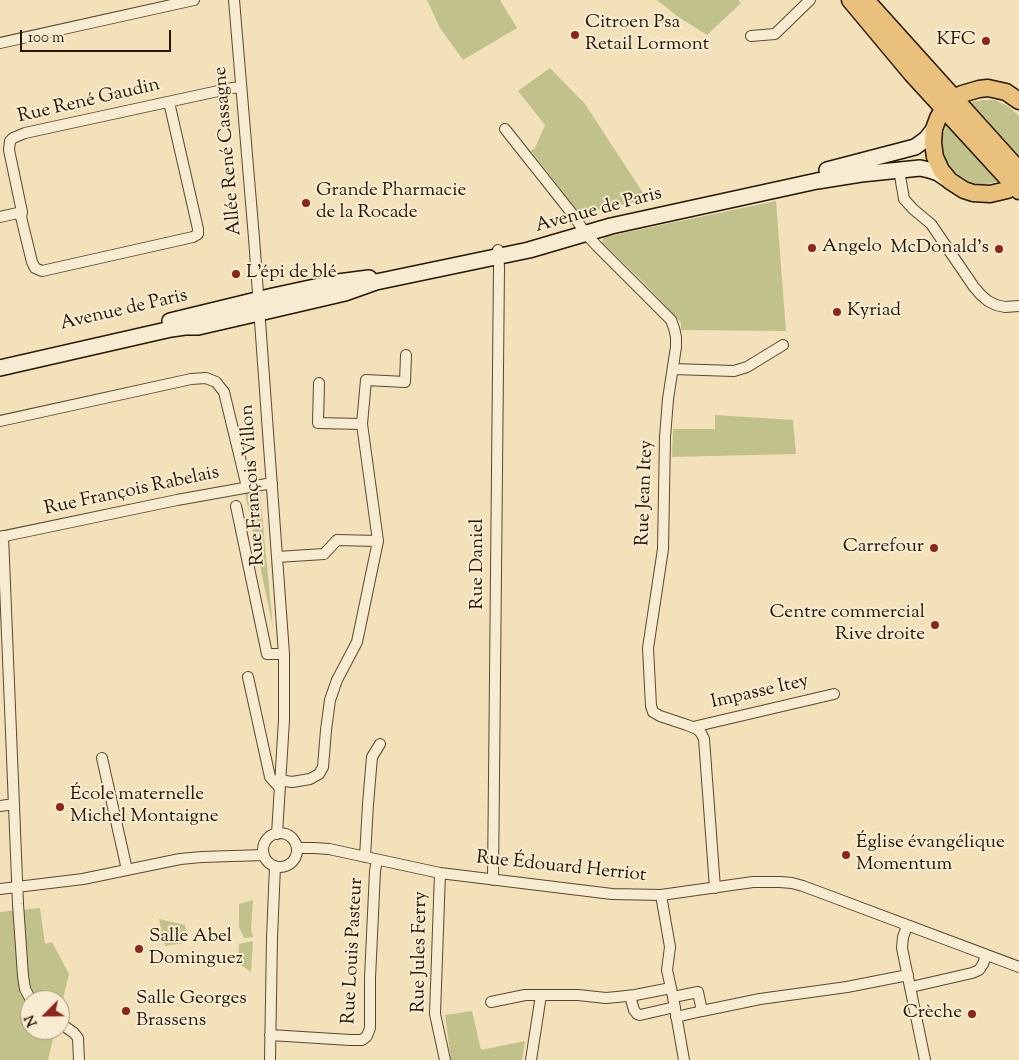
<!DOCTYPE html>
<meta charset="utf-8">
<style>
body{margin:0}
#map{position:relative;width:1019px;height:1060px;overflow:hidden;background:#f2e1b9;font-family:"Sorts Mill Goudy",serif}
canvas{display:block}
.north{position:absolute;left:20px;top:990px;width:50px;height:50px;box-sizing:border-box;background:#f7ecd2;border:1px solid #a3967f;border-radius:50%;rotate:247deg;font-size:14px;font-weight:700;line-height:20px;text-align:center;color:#251602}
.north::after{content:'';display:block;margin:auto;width:18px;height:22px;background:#8f2418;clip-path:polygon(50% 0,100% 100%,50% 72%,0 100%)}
.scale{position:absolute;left:20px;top:30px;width:151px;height:22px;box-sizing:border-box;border:2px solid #251602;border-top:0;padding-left:6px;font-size:15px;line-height:18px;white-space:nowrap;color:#251602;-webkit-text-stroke:4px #f7ecd2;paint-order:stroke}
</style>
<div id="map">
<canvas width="1019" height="1060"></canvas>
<div class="north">N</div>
<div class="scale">100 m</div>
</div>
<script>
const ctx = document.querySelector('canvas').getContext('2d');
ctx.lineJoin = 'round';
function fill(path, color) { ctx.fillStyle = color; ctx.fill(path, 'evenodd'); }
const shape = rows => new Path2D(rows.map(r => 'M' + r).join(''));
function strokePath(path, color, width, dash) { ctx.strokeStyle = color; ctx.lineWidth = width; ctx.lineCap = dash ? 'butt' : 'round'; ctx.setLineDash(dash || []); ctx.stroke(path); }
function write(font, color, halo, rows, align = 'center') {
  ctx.font = font + ' "Sorts Mill Goudy",serif'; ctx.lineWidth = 4; ctx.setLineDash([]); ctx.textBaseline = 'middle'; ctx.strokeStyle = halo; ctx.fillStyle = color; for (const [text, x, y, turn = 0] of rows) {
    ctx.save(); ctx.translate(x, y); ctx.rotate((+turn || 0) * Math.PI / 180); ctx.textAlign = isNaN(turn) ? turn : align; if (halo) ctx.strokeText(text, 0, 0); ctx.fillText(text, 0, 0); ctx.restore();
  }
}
const green = shape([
 [427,0,500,0,517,28,463,60,440,28],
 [657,0,738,0,741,3,707,35,677,16],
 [550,68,585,104,647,199,580,214,531,151,535,148,545,125,518,91],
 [983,100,995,100,1001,103,1008,106,1019,116,1019,155,971,102],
 [946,123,999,181,988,184,979,184,970,182,956,173,947,161,942,147,943,135],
 [776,201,786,331,681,330,681,323,665,305,643,282,602,242,604,237],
 [715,415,793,420,796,454,672,457,673,429,715,429],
 [257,491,260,494,273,628,245,493],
 [253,900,251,930,253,937,244,938,239,927,239,904],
 [40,908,45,944,52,942,69,974,60,1011,60,1000,30,1000,30,1030,55,1030,48,1060,0,1060,0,912],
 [159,919,185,925,187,940,183,943,165,946],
 [253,941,251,972,238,963,239,944],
 [472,1011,481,1050,525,1041,522,1060,451,1060,445,1015]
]);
const minor = shape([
 [234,0,254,238,284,654,284,720,277,834],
 [751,36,775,34,810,0],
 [0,43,194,0],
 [505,129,574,216,585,233,597,246,671,320,674,328,676,337,676,347,668,399,665,437,663,549,648,648,651,706,653,712,660,716,687,725,697,729,701,733,704,739,715,888],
 [899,170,903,193,904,199,913,209,931,224,974,287,981,295,988,301,996,305,1005,307,1019,306],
 [22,212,21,217,32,262,35,268,42,271,193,237,198,234,198,229,169,102],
 [0,217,22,212,9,150,10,141,13,138,25,133,232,88,241,87],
 [673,369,734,371,747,367,783,345],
 [319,383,318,423,362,424,378,541],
 [0,421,191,379,206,378,216,382,224,392,247,487],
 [362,424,366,380,405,382,406,355],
 [236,506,267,654,284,654],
 [3,536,18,904,23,976,25,989,31,1000],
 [0,537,177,500,272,483],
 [277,557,324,554,337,540,378,541,357,642,337,680,330,700,326,730,323,767,319,774,310,779,292,782,279,780],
 [248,677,270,777,279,787],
 [693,727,834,694],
 [102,758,127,870],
 [0,806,14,804],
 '263 850a17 17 0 1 1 34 0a17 17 0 1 1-34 0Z',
 [297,848,314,848,329,849,440,873,612,894,661,895,753,882,780,882,792,883,803,886,1019,967],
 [365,857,368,804,372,757,380,744],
 [440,873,435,1014,445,1060],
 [493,880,499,267,498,250],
 [0,889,83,879,180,859,202,857,264,855],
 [661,895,670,947,667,970,673,997,684,1060],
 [907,926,903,937,902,948,925,1060],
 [911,987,972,973,979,970,983,964,986,955],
 [630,996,634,1010,637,1014,640,1015,675,1007],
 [673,997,698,992,702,1011,760,999,847,987,908,975],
 [491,1002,525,995,578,995,606,998,617,997,635,995,671,988],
 [676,1017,702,1011],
 [60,1023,74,1033,78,1038,79,1060],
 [270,1035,350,1040,362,1040,367,1036,370,1028,370,978,375,871,377,860],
 [270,1060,272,938,275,866],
 [531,1060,541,995]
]);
const secondary = shape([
 [827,170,915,147,926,139,934,129],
 [170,321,273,296,338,282,369,278],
 [0,368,171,329,185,327,198,327,259,313,345,293,376,282,529,250,611,226,817,181,861,174,920,168,929,170,938,173,950,181]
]);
const primary = shape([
 [850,0,911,73,1019,191],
 [866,0,1019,170],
 [1019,101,1006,92,988,88,979,89,962,94,954,98,944,108,938,118,934,129,933,143,935,157,941,170,950,181,964,190,973,193,990,194,1007,190,1019,182]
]);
const markers = [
 [575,35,5,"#8f2418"],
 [986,41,5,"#8f2418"],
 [306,203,5,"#8f2418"],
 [812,248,5,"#8f2418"],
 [999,249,5,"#8f2418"],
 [236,274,5,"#8f2418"],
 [837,312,5,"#8f2418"],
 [934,548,5,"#8f2418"],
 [935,625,5,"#8f2418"],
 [60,807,5,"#8f2418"],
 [846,855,5,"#8f2418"],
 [139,949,5,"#8f2418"],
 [126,1011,5,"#8f2418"],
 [972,1014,5,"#8f2418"]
];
const poiNames = [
 ["Citroen Psa",585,24],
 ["Retail Lormont",585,46],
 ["KFC",976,41,"right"],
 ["Grande Pharmacie",316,192],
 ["de la Rocade",316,214],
 ["Angelo",822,248],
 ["McDonald's",989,249,"right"],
 ["L'épi de blé",246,274],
 ["Kyriad",847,312],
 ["Carrefour",924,548,"right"],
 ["Centre commercial",925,614,"right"],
 ["Rive droite",925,636,"right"],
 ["École maternelle",70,796],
 ["Michel Montaigne",70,818],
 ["Église évangélique",856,844],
 ["Momentum",856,866],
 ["Salle Abel",149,938],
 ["Dominguez",149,960],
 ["Salle Georges",136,1000],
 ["Brassens",136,1022],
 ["Crèche",962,1014,"right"]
];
const streetNames = [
 ["Rue René Gaudin",89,102,-13],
 ["Allée René Cassagne",229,151,-95],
 ["Avenue de Paris",599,211,-15],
 ["Avenue de Paris",124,311,-13],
 ["Rue François Villon",254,485,-94],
 ["Rue François Rabelais",132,492,-12],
 ["Rue Jean Itey",646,493,-88],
 ["Rue Daniel",479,564,-90],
 ["Impasse Itey",760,693,-13],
 ["Rue Édouard Herriot",561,868,6],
 ["Rue Louis Pasteur",354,951,-87],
 ["Rue Jules Ferry",421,952,-89]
];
fill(green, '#c1c18b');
strokePath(minor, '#584930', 12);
strokePath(secondary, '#251602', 18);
strokePath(primary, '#251602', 19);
strokePath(minor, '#f7ecd2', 10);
strokePath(secondary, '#f7ecd2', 15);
strokePath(primary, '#e9c07c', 16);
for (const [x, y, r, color] of markers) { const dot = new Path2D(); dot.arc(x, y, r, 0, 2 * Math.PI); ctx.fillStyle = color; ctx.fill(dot); strokePath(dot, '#f7ecd2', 2); }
write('19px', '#251602', '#f7ecd2', poiNames, 'left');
write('19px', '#251602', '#f7ecd2', streetNames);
</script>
